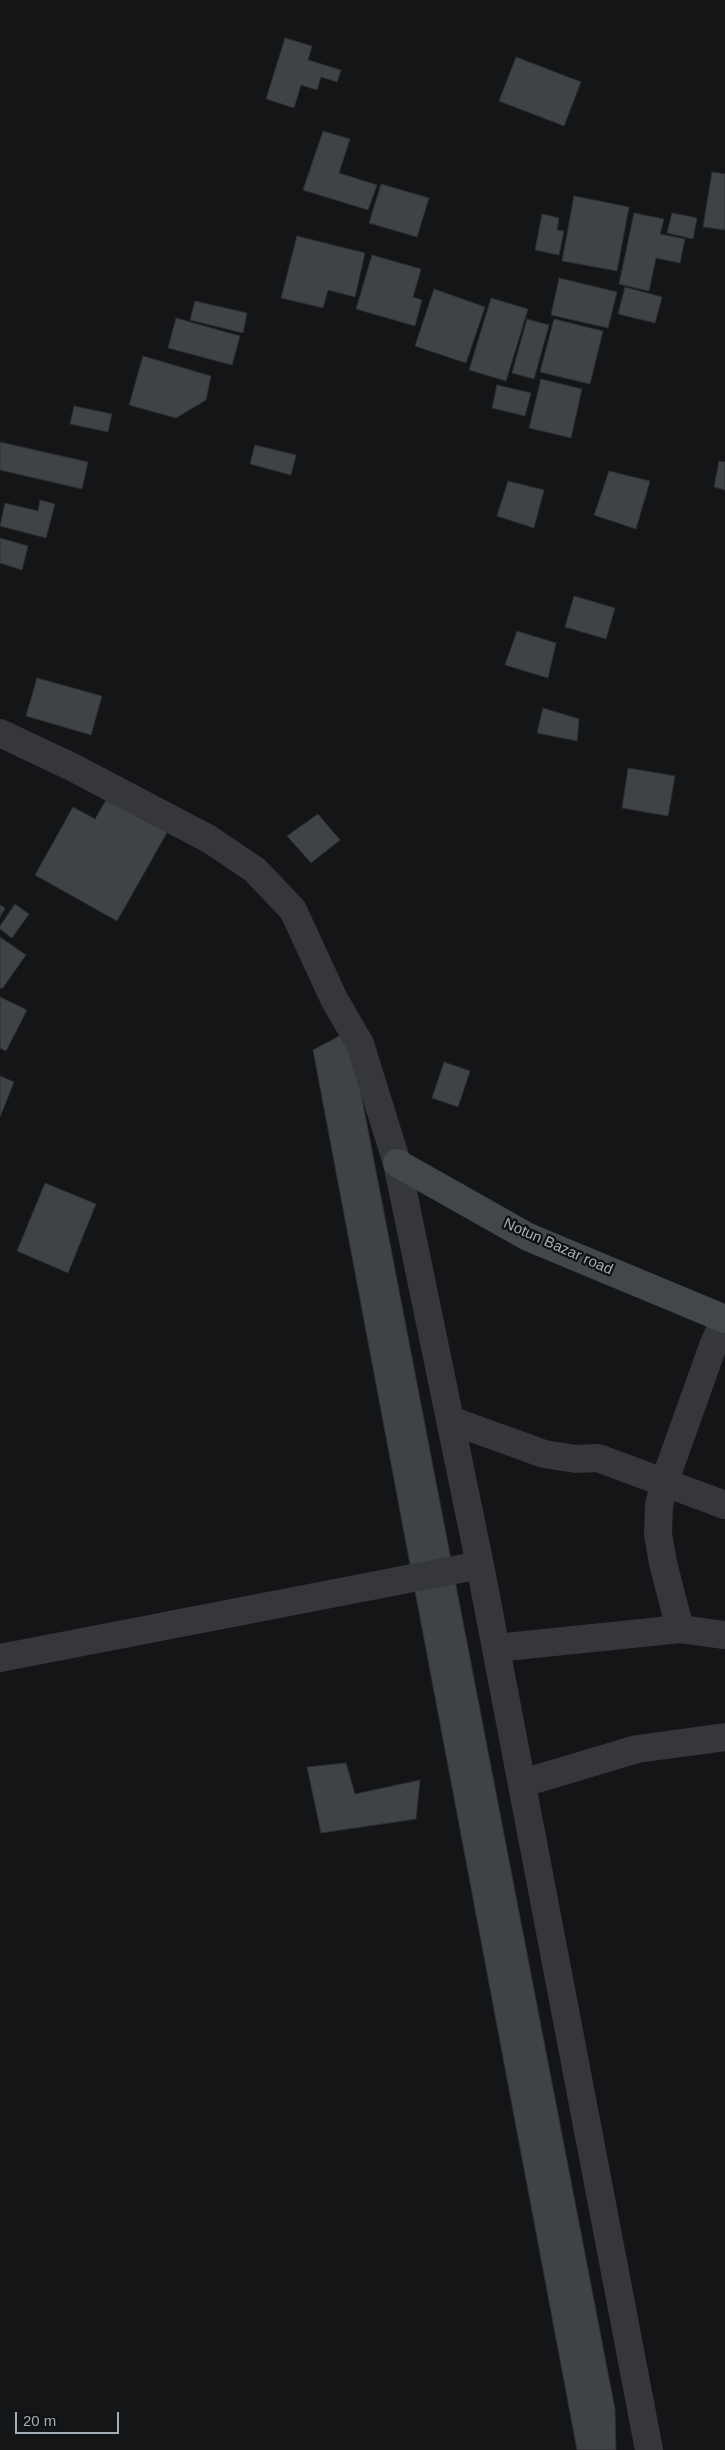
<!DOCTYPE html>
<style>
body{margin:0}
#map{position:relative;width:725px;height:2450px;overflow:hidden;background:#141516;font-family:Arial,sans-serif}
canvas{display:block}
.scale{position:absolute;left:15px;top:2412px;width:104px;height:22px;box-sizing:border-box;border:2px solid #a5aeb8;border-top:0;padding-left:6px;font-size:15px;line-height:18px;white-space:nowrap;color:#a5aeb8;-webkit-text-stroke:4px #0f1011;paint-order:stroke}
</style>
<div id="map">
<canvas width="725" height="2450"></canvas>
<div class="scale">20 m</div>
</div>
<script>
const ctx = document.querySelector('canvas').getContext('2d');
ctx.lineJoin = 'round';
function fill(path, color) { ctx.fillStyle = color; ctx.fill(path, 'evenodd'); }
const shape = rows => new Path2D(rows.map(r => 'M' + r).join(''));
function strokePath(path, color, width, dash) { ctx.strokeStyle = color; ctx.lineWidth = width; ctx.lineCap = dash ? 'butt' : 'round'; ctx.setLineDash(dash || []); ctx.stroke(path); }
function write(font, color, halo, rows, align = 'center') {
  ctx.font = font + ' Arial,sans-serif'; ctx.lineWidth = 4.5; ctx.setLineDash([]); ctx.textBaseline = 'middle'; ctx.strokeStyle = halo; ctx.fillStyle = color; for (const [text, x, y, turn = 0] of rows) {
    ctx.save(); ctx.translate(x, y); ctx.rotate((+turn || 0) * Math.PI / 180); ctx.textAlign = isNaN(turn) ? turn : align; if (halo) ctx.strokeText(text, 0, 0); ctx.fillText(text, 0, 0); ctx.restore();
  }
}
const building = shape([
 [285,38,312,46,308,60,341,70,337,82,321,77,317,90,301,85,294,108,266,99,285,38],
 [516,57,581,82,564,126,499,101,516,57],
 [323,131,350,139,339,173,377,185,368,210,303,190,323,131],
 [712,172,725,174,725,230,703,227,712,172],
 [381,184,429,198,417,237,369,223,381,184],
 [574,196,629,207,617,271,562,261,574,196],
 [634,213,664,219,660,234,685,239,680,263,656,258,649,291,619,284,634,213],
 [672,213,697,218,693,239,667,233,672,213],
 [542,214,559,218,557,230,564,231,559,255,535,250,542,214],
 [297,236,365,253,355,297,328,290,323,308,281,298,297,236],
 [372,255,421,269,413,297,422,300,415,326,356,309,372,255],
 [559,278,617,292,608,328,551,315,559,278],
 [625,287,662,297,655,323,618,314,625,287],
 [434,289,485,307,466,363,415,346,434,289],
 [491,298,528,309,506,381,469,370,491,298],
 [195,301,247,313,243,333,190,320,195,301],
 [176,318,240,336,232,365,168,348,176,318],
 [527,319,549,325,534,379,512,373,527,319],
 [554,319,603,331,590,384,540,372,554,319],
 [143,356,211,376,206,400,176,418,129,405,143,356],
 [541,379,582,389,571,438,529,428,541,379],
 [497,385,531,393,525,416,492,408,497,385],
 [74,406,112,414,108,432,70,424,74,406],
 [0,442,88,462,82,489,0,470,0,442],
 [255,445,296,455,291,475,250,464,255,445],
 [719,461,725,462,725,490,714,487,719,461],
 [609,471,650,481,636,529,594,515,609,471],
 [508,481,544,490,534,528,497,516,508,481],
 [40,500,55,504,46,538,0,526,5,503,38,511,40,500],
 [0,538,28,546,22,570,0,563,0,538],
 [574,596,615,608,606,639,565,627,574,596],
 [517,631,556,643,548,678,505,665,517,631],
 [37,678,102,696,91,735,26,716,37,678],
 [543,708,579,719,577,741,537,733,543,708],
 [628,768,675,776,668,816,622,808,628,768],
 [109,795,169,829,117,921,35,875,73,807,95,819,109,795],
 [318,814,340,840,311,863,287,836,318,814],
 [15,904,29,914,12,938,0,929,0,926,15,904],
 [0,905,5,908,0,917,0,905],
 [0,937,26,955,2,989,0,987,0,937],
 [0,997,27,1010,6,1051,0,1048,0,997],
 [349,1031,615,2409,616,2450,577,2450,313,1050,349,1031],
 [444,1062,470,1071,458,1107,432,1098,444,1062],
 [0,1076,14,1082,0,1117,0,1076],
 [45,1183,96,1204,68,1273,17,1251,45,1183],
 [346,1763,355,1794,420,1780,416,1819,321,1833,307,1767,346,1763]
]);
const street = shape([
 [0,733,72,767,209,839,255,870,293,910,334,999,360,1044,397,1163,480,1565,649,2450],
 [450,1420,544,1454,576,1459,598,1458,725,1505],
 [680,1629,663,1563,658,1534,659,1506,664,1483,713,1346,725,1319],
 [496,1648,680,1629,725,1635],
 [0,1658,480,1565],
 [523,1783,637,1749,725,1737]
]);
const secondary = shape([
 [397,1163,528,1237,725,1319]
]);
const streetNames = [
 ["Notun Bazar road",558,1247,24]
];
fill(building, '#404346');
strokePath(building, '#2e2f33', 1);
strokePath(street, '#35373c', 28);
strokePath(secondary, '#43474c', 28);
write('15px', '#a5aeb8', '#0f1011', streetNames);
</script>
